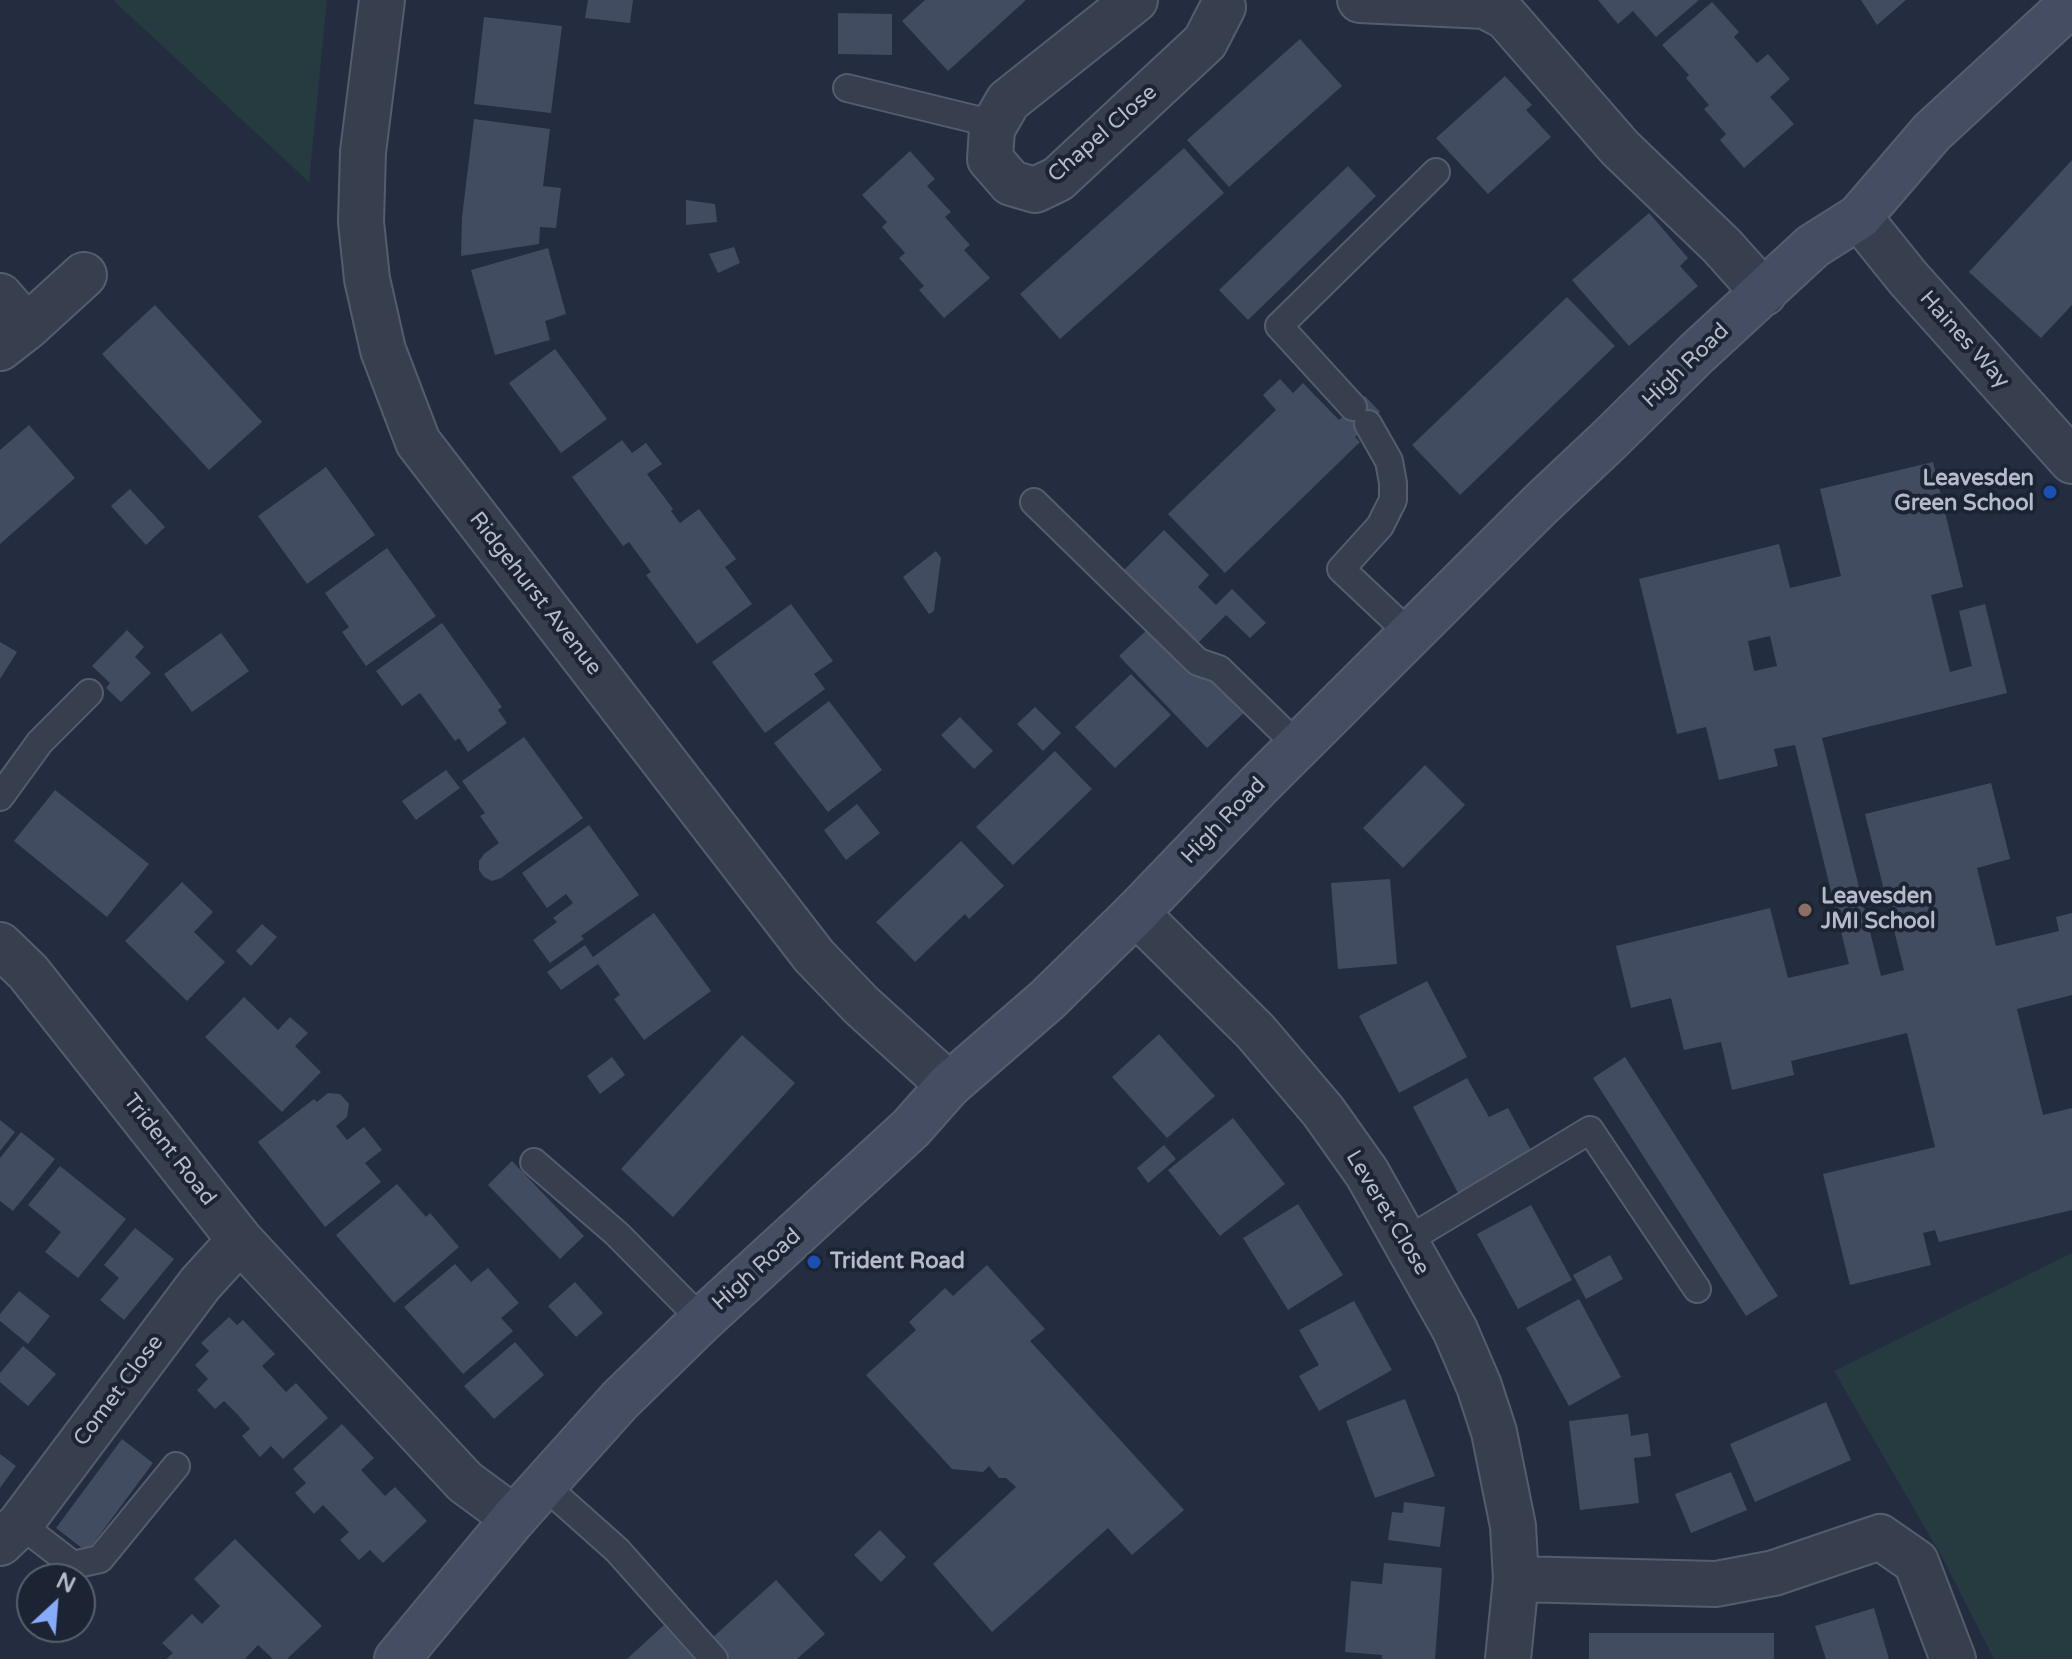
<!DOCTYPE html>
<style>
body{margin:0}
#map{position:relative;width:2072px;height:1659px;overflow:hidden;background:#232d3f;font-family:"Varela Round",sans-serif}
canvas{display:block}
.north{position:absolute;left:16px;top:1563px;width:80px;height:80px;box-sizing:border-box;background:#1c2434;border:2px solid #586070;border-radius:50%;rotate:26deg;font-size:22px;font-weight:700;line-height:32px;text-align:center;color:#b3baca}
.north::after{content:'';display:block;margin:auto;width:28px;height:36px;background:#86aafc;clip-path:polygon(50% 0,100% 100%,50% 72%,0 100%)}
</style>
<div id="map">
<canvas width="2072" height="1659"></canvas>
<div class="north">N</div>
</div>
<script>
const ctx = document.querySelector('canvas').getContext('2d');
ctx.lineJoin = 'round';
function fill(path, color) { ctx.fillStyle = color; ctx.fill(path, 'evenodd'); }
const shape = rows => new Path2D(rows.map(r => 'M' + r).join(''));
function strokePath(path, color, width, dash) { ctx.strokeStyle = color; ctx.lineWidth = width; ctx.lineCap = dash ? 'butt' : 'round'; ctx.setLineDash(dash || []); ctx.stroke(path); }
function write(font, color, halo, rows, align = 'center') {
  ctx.font = font + ' "Varela Round",sans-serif'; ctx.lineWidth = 8; ctx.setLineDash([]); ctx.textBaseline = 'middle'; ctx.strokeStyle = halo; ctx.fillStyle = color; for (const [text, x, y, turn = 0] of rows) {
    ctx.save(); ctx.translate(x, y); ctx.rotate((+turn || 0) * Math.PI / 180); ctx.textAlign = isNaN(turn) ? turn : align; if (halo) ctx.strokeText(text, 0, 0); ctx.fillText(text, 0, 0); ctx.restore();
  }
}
const green = shape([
 [113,0,327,0,309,182],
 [2072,1253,2072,1659,1994,1659,1943,1559,1834,1371]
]);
const building = shape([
 [588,0,633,0,630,23,585,18],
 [925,0,1026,0,948,71,902,21],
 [1598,0,1699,0,1656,37,1633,11,1618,24],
 [1861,0,1906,0,1877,25],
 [1712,2,1739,32,1734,37,1757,63,1768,54,1790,79,1770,97,1794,124,1744,168,1720,140,1726,134,1704,109,1709,105,1686,78,1689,75,1662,45],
 [838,13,892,14,892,55,838,54],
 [484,17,562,26,551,113,474,104],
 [1300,39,1342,86,1229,187,1187,140],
 [1505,76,1532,105,1526,110,1551,137,1488,194,1436,138],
 [474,119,550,129,543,186,561,188,556,228,540,227,539,244,461,256,462,217],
 [1184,148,1224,193,1060,339,1020,294],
 [910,151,935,179,927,186,951,212,945,217,970,245,964,250,990,278,944,318,919,290,924,286,899,258,905,253,882,227,887,222,862,195],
 [2072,160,2072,305,2041,338,1969,272],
 [1348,166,1376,196,1248,320,1219,290],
 [686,200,715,204,717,222,686,225],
 [1649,213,1688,258,1680,266,1698,286,1629,346,1572,280],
 [734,247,740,263,718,273,709,254],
 [548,248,566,314,545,321,550,340,495,355,471,270],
 [1567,297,1615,346,1460,495,1412,445],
 [155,305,262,422,209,470,102,354],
 [555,349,607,419,561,453,509,383],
 [1280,379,1293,393,1303,383,1339,420,1365,396,1380,412,1355,437,1360,442,1225,573,1168,514,1276,410,1263,395],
 [29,425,75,478,0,544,0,450],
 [622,440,632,453,646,443,662,464,647,474,673,509,671,511,680,523,699,509,736,559,725,567,752,604,697,644,646,575,651,572,629,542,623,546,572,477],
 [1933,462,1963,587,1931,595,1950,672,1972,666,1959,611,1985,604,2007,693,1822,738,1881,976,1904,970,1865,814,1991,783,2010,859,1977,868,1996,946,2059,931,2056,917,2072,913,2072,995,2017,1009,2043,1115,2072,1108,2072,1210,1939,1242,1935,1230,1923,1233,1931,1265,1850,1285,1823,1174,1935,1147,1907,1033,1791,1061,1794,1075,1732,1090,1721,1042,1684,1050,1671,998,1631,1008,1616,946,1770,908,1788,978,1849,964,1795,745,1774,749,1778,766,1719,780,1706,727,1677,734,1639,579,1779,544,1790,588,1841,576,1820,489],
 [1770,636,1777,666,1754,671,1748,641],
 [326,467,375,535,307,584,258,516],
 [130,489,165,527,146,545,111,506],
 [1164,530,1209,575,1198,587,1216,605,1232,589,1266,623,1250,638,1226,615,1197,644,1123,571],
 [387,548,436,616,366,666,342,632,349,627,325,593],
 [936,551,941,558,934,611,929,614,903,577],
 [791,604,833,661,814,674,825,689,765,733,712,662],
 [442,623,502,707,498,710,507,723,468,752,459,738,455,741,420,693,402,706,376,671],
 [1152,625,1251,706,1207,748,1119,656],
 [127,630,144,647,135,657,151,673,121,702,106,688,110,683,92,666],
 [221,633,249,671,192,712,164,674],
 [0,642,17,652,0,679],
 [1131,674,1171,715,1115,768,1075,727],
 [829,701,882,770,828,812,774,743],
 [1035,707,1061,733,1043,751,1017,724],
 [960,717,993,751,974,769,941,735],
 [524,737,583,818,501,878,492,881,484,877,479,870,479,861,484,854,499,843,480,816,485,813,462,781],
 [1055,751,1092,789,1013,865,976,827],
 [1425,765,1465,805,1403,868,1363,828],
 [446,770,460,788,416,820,402,801],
 [55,790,149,864,107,917,14,841],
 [857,804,880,833,846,860,824,830],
 [589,825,639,895,581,936,584,939,550,963,533,940,557,922,553,918,573,903,566,894,547,908,522,873],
 [961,841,1004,886,969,919,965,914,915,962,876,922],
 [1390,879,1397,964,1338,969,1331,883],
 [182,882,213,912,194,932,225,962,187,1001,125,941],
 [654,913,711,991,644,1040,614,999,620,995,598,964,561,990,547,972,585,945,593,957],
 [262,924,277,937,251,966,236,951],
 [1427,981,1467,1057,1399,1093,1359,1016],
 [244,997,278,1030,290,1017,308,1033,295,1046,321,1072,282,1112,205,1037],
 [1159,1034,1215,1096,1167,1138,1112,1077],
 [742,1035,795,1083,673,1217,621,1169],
 [612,1057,625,1075,600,1094,587,1076],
 [1625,1057,1778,1296,1746,1316,1593,1078],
 [1467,1078,1489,1117,1508,1108,1533,1154,1458,1193,1413,1107],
 [328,1093,340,1094,349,1104,347,1117,336,1126,347,1140,364,1127,382,1150,365,1163,381,1182,325,1227,258,1142,314,1099,317,1102],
 [1233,1118,1285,1184,1220,1236,1168,1170],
 [0,1120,15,1132,0,1151],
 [21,1132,55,1159,13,1211,0,1201,0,1158],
 [1164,1145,1176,1159,1148,1183,1137,1168],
 [512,1161,584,1236,560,1259,488,1185],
 [60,1166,126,1219,78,1278,45,1252,61,1232,28,1205],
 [397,1184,426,1217,430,1213,459,1247,394,1303,336,1235],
 [1298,1204,1343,1275,1288,1310,1243,1238],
 [1531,1205,1572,1280,1518,1309,1477,1234],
 [135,1228,174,1259,124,1320,100,1300,119,1278,104,1265],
 [1610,1255,1623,1279,1586,1299,1573,1275],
 [455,1264,471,1282,488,1268,519,1303,501,1318,513,1331,463,1374,404,1307],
 [987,1265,1045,1329,1030,1341,1184,1510,1132,1555,1108,1528,992,1632,933,1564,1016,1487,1006,1478,999,1478,989,1466,983,1472,952,1469,866,1375,916,1330,909,1322,945,1288,953,1296],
 [575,1282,603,1313,576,1337,548,1306],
 [19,1291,50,1316,28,1344,0,1321,0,1314],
 [1579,1299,1621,1377,1569,1406,1526,1328],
 [1354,1301,1392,1370,1319,1411,1299,1376,1319,1365,1299,1330],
 [229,1317,237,1325,243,1320,275,1354,262,1366,286,1392,296,1383,328,1418,283,1459,271,1446,260,1457,242,1436,250,1429,238,1415,224,1401,215,1409,197,1390,208,1379,195,1365,209,1351,201,1343],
 [515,1342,544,1375,494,1419,464,1386],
 [23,1346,56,1374,28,1406,0,1382,0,1373],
 [1405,1399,1435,1476,1375,1498,1346,1421],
 [1826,1402,1851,1460,1755,1502,1730,1444],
 [1628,1414,1631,1436,1648,1433,1651,1456,1634,1458,1639,1503,1580,1510,1569,1421],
 [342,1424,374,1458,361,1470,385,1496,395,1487,427,1521,383,1563,370,1550,359,1560,340,1540,349,1532,323,1505,314,1514,295,1493,306,1483,293,1469],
 [122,1439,153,1463,87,1552,56,1528],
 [0,1454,16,1466,0,1488],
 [1731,1472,1747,1510,1691,1533,1675,1494],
 [1404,1502,1445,1507,1440,1547,1388,1540,1392,1512,1403,1513],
 [880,1530,906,1557,881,1582,854,1555],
 [235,1539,322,1626,287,1659,273,1659,258,1645,245,1659,166,1659,173,1653,162,1643,192,1614,202,1624,220,1606,194,1579],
 [1384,1563,1442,1568,1435,1659,1382,1659,1382,1655,1345,1652,1351,1581,1382,1584],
 [776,1580,825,1634,797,1659,730,1659,711,1639],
 [1874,1608,1889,1659,1826,1659,1815,1626],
 [664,1625,694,1659,627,1659],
 [1589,1633,1774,1633,1774,1659,1589,1659]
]);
const lane = shape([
 [847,88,994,124],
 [1353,407,1279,326,1436,172],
 [1368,424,1389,461,1393,483,1393,500,1380,526,1341,569,1410,634],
 [1034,502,1198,662,1219,669,1298,746],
 [0,797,40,742,89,693],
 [534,1162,617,1234,702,1320],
 [1406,1241,1590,1130,1697,1289],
 [544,1485,617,1550,714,1659],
 [20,1524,73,1565,100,1559,176,1466]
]);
const street = shape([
 [382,0,363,152,361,222,367,279,383,350,418,442,814,956,861,1005,949,1085],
 [1135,0,1008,101,992,129,990,159,1011,183,1035,190,1058,179,1205,42,1223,7],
 [1360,0,1485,6,1506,17,1620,148,1722,246,1764,293],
 [1859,217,1908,278,2072,461],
 [0,296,27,327,0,348],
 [27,327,84,275],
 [1136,913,1255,1031,1323,1111,1367,1173,1455,1330,1479,1386,1494,1432,1513,1526,1516,1579,1508,1659],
 [0,945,28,972,240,1240,465,1482,514,1518],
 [0,1543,20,1524,200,1284,240,1240],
 [1516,1579,1716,1584,1774,1573,1880,1537,1916,1562,1953,1659]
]);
const secondary = shape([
 [397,1659,514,1518,620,1400,702,1320,911,1128,949,1085,1047,1000,1136,913,1259,785,1541,504,1609,440,1697,353,1813,246,1859,217,1932,132,2072,3]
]);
const markers = [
 [2050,492,8,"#1a4fb4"],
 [1805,910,8,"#8d6e63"],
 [814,1262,8,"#1a4fb4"]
];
const streetNames = [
 ["Chapel Close",1103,134,-41],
 ["Haines Way",1964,340,48],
 ["High Road",1686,366,-44],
 ["Ridgehurst Avenue",535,594,52],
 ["High Road",1224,821,-46],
 ["Trident Road",169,1150,52],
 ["Leveret Close",1387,1213,59],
 ["High Road",757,1270,-42],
 ["Comet Close",119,1391,-53]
];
const poiNames = [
 ["Leavesden",2034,479,"right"],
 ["Green School",2034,504,"right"],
 ["Leavesden",1821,897],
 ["JMI School",1821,922],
 ["Trident Road",830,1262]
];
fill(green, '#253b40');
fill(building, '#424c61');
strokePath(lane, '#555d6d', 30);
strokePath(street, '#555d6d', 48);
strokePath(secondary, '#555d6d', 48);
strokePath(lane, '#373f4f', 26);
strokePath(street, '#373f4f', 44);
strokePath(secondary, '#454d62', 44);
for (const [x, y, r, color] of markers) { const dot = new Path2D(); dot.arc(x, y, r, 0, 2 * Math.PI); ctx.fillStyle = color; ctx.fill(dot); strokePath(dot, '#1c2434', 3); }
write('22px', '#b3baca', '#1c2434', streetNames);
write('bold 22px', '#b3baca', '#1c2434', poiNames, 'left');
</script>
